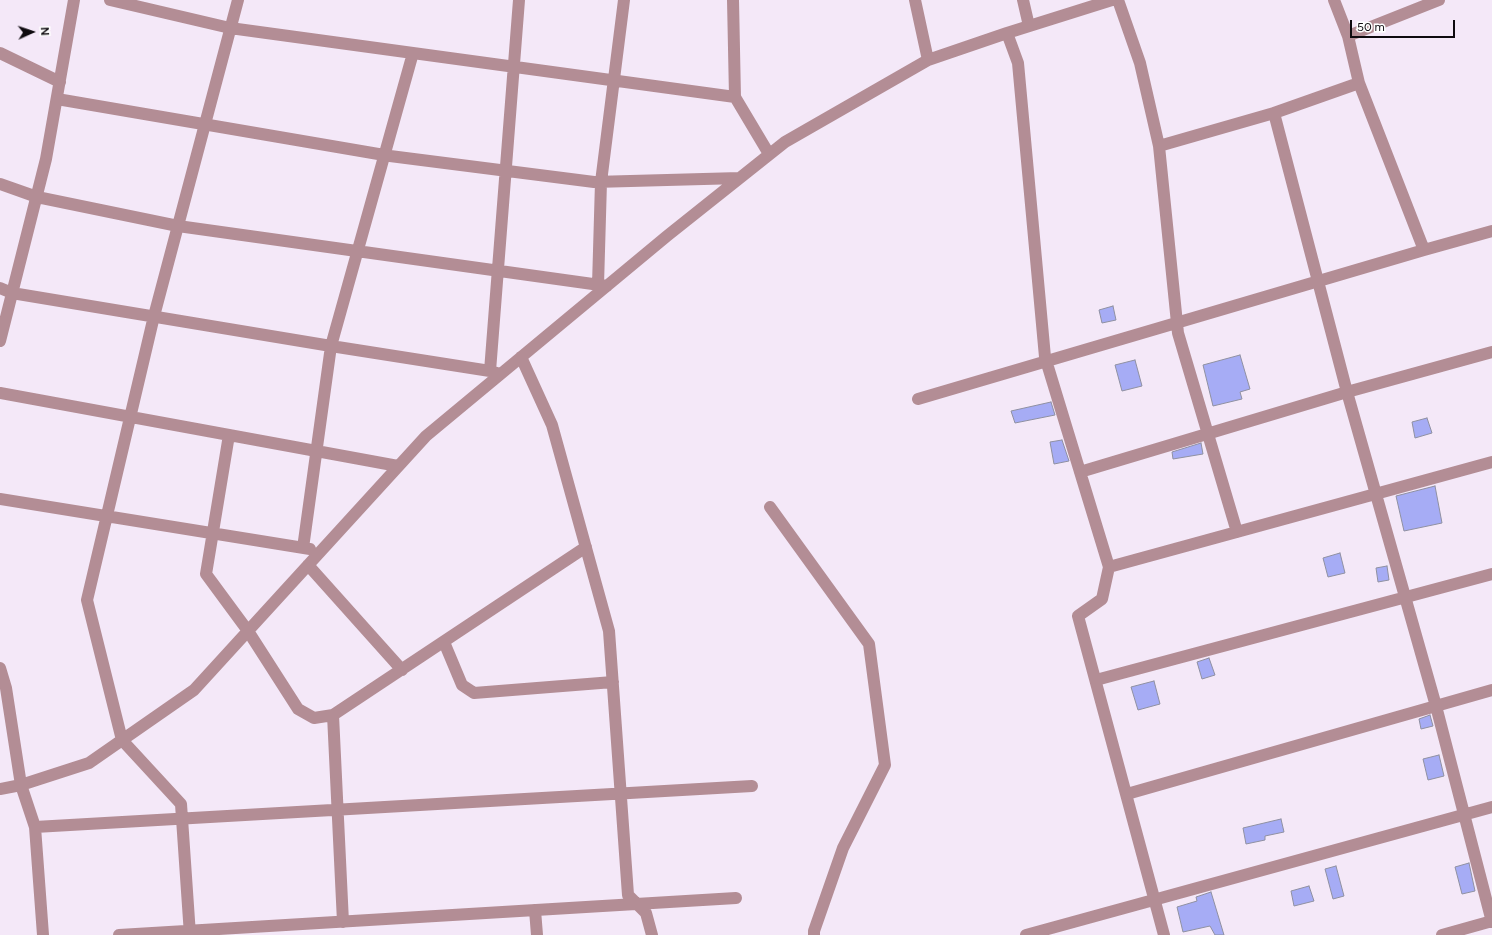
<!DOCTYPE html>
<style>
body{margin:0}
#map{position:relative;width:1492px;height:935px;overflow:hidden;background:#f4e8f8;font-family:Figtree,sans-serif}
canvas{display:block}
.north{position:absolute;left:12px;top:12px;width:40px;height:40px;-webkit-text-stroke:3px #fff;paint-order:stroke;rotate:87deg;font-size:11px;font-weight:700;line-height:16px;text-align:center;color:#0e0a0f}
.north::after{content:'';display:block;margin:auto;width:14px;height:18px;background:#0e0a0f;clip-path:polygon(50% 0,100% 100%,50% 72%,0 100%)}
.scale{position:absolute;left:1350px;top:20px;width:105px;height:18px;box-sizing:border-box;border:2px solid #0e0a0f;border-top:0;padding-left:5px;font-size:12px;line-height:14px;white-space:nowrap;color:#0e0a0f;-webkit-text-stroke:3px #fff;paint-order:stroke}
</style>
<div id="map">
<canvas width="1492" height="935"></canvas>
<div class="north">N</div>
<div class="scale">50 m</div>
</div>
<script>
const ctx = document.querySelector('canvas').getContext('2d');
ctx.lineJoin = 'round';
function fill(path, color) { ctx.fillStyle = color; ctx.fill(path, 'evenodd'); }
const shape = rows => new Path2D(rows.map(r => 'M' + r).join(''));
function strokePath(path, color, width, dash) { ctx.strokeStyle = color; ctx.lineWidth = width; ctx.lineCap = dash ? 'butt' : 'round'; ctx.setLineDash(dash || []); ctx.stroke(path); }
const building = shape([
 [1113,306,1116,320,1102,323,1099,310,1113,306],
 [1240,355,1250,389,1240,392,1242,399,1213,406,1203,365,1240,355],
 [1135,360,1142,386,1122,391,1115,365,1135,360],
 [1051,402,1055,415,1015,423,1011,411,1051,402],
 [1427,418,1432,433,1415,438,1412,422,1427,418],
 [1062,440,1069,461,1054,464,1050,442,1062,440],
 [1201,443,1203,454,1173,459,1172,452,1201,443],
 [1435,486,1442,523,1404,531,1396,496,1435,486],
 [1340,553,1345,573,1328,577,1323,558,1340,553],
 [1387,566,1389,580,1378,582,1376,568,1387,566],
 [1209,658,1215,675,1202,679,1197,662,1209,658],
 [1154,681,1160,704,1138,710,1131,687,1154,681],
 [1430,715,1433,726,1421,729,1419,719,1430,715],
 [1439,755,1444,776,1428,780,1423,759,1439,755],
 [1281,819,1284,832,1265,836,1265,840,1246,844,1243,828,1281,819],
 [1469,863,1475,891,1462,894,1455,867,1469,863],
 [1336,866,1344,896,1333,899,1325,869,1336,866],
 [1309,886,1314,901,1294,906,1291,891,1309,886],
 [1211,892,1224,935,1215,935,1210,926,1183,932,1177,907,1197,901,1196,897,1211,892]
]);
const minor = shape([
 [110,0,230,28,735,97],
 [733,0,735,97,769,154],
 [915,0,928,60],
 [1023,0,1029,26],
 [1118,0,1140,63,1159,146,1274,113,1347,392,1436,706,1492,922],
 [1334,0,1348,36],
 [1007,33,1018,63,1045,357,1109,567,1102,599,1078,616,1164,935],
 [0,53,60,82],
 [1359,83,1424,250],
 [57,99,390,156,594,182,740,178],
 [1274,113,1359,83,1348,36,1439,0],
 [1159,146,1178,333,1237,532],
 [0,184,37,197,178,226,607,286],
 [598,285,601,182,624,0],
 [0,288,12,293,331,346,490,371,500,374],
 [0,341,46,159,74,0],
 [521,357,552,425,609,631,628,895,646,913,652,935],
 [490,371,519,0],
 [0,393,398,466],
 [918,399,1424,250,1492,231],
 [229,435,206,574,248,631,298,709,314,718,333,715,586,547],
 [1080,472,1347,392,1492,352],
 [0,499,310,549],
 [770,507,869,644,885,765,843,848,814,931,814,935],
 [303,548,331,346,413,53],
 [308,565,402,670],
 [1109,567,1492,462],
 [444,642,462,685,474,693,613,682],
 [0,668,6,688,21,785,35,827,43,935],
 [1096,680,1492,574],
 [333,715,343,922],
 [0,789,21,785,89,763,194,690,426,436,667,236,785,142,928,60,1007,33,1112,0],
 [1127,794,1492,690],
 [35,827,752,786],
 [535,910,537,935],
 [119,935,736,898],
 [190,935,181,804,122,740,87,600,154,316,238,0],
 [1026,935,1492,807],
 [1442,935,1492,921]
]);
fill(building, '#a6acf5');
strokePath(building, '#8f90a1', 1);
strokePath(minor, '#b38d95', 12);
</script>
